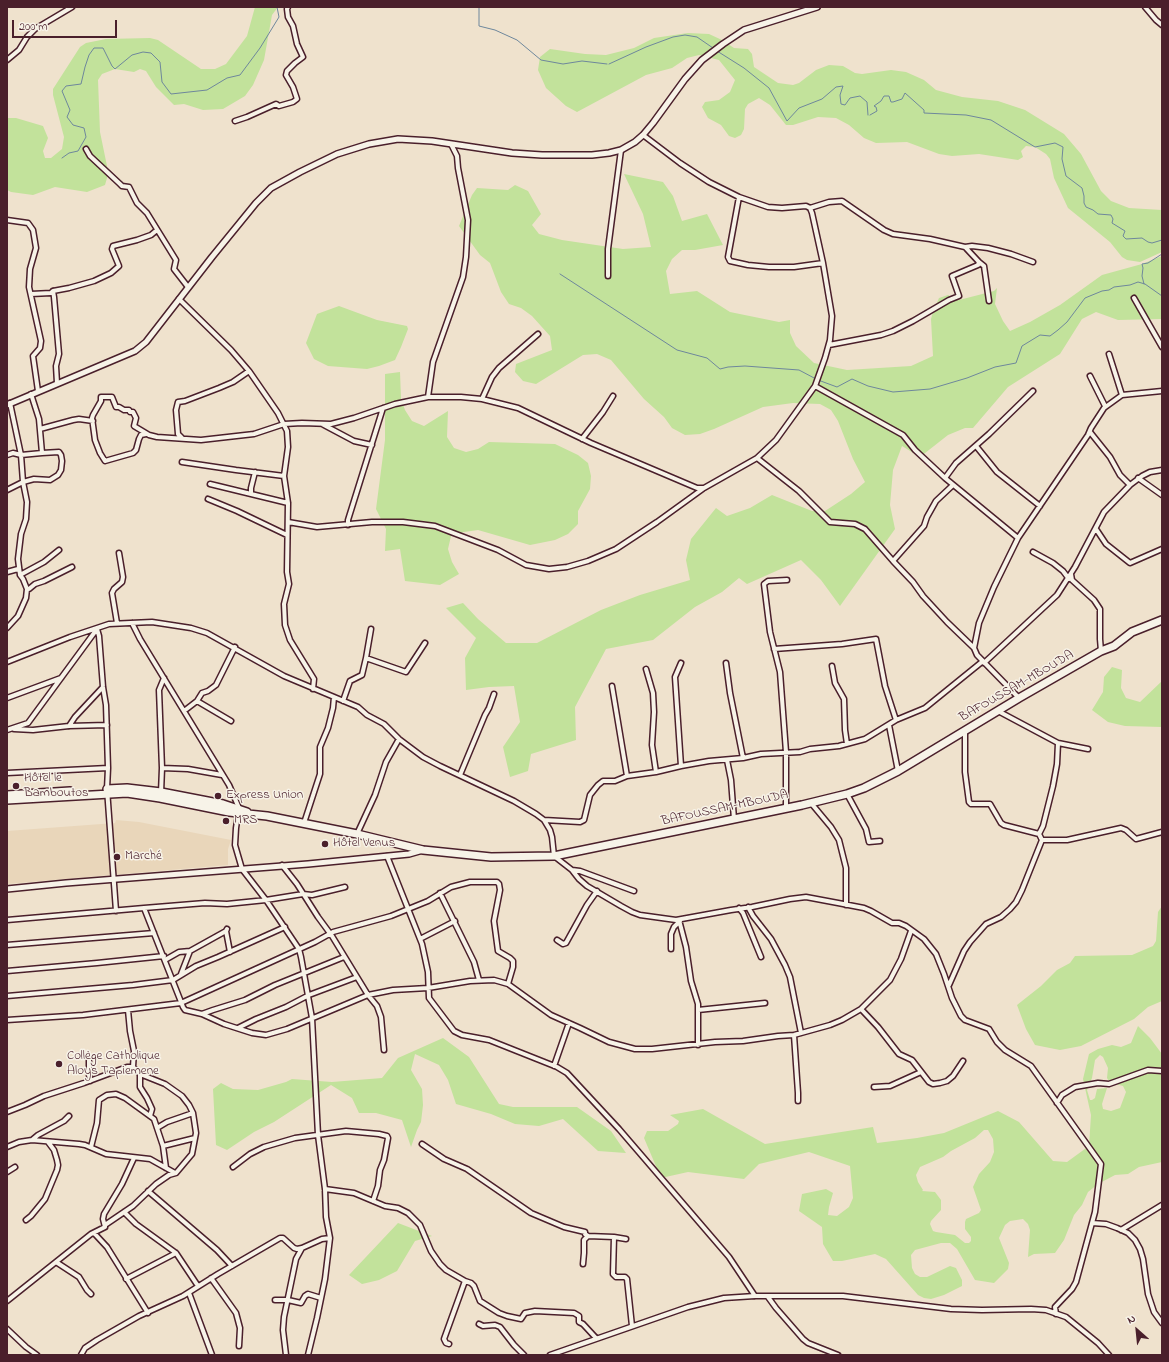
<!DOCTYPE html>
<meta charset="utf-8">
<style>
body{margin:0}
#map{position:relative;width:1169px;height:1362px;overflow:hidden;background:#efe2cd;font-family:"Indie Flower",sans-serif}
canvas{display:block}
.frame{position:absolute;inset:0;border:8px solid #4a1f2b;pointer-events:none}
.north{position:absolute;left:1117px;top:1310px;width:40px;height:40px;-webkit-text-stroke:3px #f7f3e8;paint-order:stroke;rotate:333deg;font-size:11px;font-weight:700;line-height:16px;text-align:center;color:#4a1f2b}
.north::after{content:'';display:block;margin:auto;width:14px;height:18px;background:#4a1f2b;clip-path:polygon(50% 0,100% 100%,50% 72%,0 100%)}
.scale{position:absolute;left:12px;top:20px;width:105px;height:18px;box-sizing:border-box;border:2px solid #4a1f2b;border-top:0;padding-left:5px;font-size:12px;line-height:14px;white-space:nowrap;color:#4a1f2b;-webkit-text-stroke:3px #f7f3e8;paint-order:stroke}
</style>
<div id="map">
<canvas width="1169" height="1362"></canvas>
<div class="frame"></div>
<div class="north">N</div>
<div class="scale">200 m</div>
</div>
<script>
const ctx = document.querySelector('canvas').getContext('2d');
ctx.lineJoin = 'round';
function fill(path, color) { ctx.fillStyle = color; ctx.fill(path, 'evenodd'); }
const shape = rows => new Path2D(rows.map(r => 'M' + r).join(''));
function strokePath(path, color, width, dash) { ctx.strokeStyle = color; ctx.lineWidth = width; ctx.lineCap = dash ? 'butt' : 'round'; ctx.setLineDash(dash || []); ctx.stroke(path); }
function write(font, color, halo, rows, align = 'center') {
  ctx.font = font + ' "Indie Flower",sans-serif'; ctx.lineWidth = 3; ctx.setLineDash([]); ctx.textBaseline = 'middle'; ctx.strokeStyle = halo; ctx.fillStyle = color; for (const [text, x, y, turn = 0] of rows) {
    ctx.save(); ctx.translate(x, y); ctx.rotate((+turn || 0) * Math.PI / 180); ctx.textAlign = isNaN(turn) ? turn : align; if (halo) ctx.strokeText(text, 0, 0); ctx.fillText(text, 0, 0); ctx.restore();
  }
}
const built = shape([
 [116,820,139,822,231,840,228,849,228,865,7,884,7,831,115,823]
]);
const green = shape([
 [255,7,278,7,272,15,264,60,253,85,245,96,223,109,203,110,184,104,174,105,156,87,146,71,140,69,134,72,115,69,102,74,98,80,100,132,107,166,107,178,105,185,87,192,55,187,33,195,11,192,7,190,7,150,8,144,7,140,7,118,16,118,43,126,48,138,43,151,45,158,51,158,62,149,64,137,53,95,53,89,80,47,86,43,106,39,150,38,158,40,201,69,215,69,226,64,247,36],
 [688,33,709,34,722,40,734,48,748,49,752,54,754,67,778,83,793,85,799,83,816,70,829,65,843,66,855,73,862,74,891,70,906,72,924,80,936,90,962,97,998,101,1025,110,1064,134,1081,154,1101,191,1111,201,1129,208,1162,210,1162,252,1140,262,1127,260,1122,257,1110,242,1068,208,1054,178,1050,159,1046,154,1035,147,1026,146,1021,151,1023,157,1018,160,979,154,952,156,939,154,907,142,876,143,864,138,849,125,836,118,818,117,793,125,786,125,770,105,759,98,748,104,745,109,744,129,741,135,735,138,729,136,721,125,708,118,702,107,705,102,719,100,730,92,735,80,719,60,699,55,687,58,672,68,646,75,577,112,566,106,546,88,538,70,540,57,550,49,585,54,606,55,634,48,654,38],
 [624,174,663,182,673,196,682,221,707,214,723,245,695,250,682,250,672,259,666,271,670,294,697,291,730,312,779,322,790,320,790,333,796,346,814,363,847,370,911,366,933,356,931,319,933,312,939,298,948,295,959,300,994,291,997,288,995,304,1003,321,1010,331,1030,322,1060,305,1102,275,1142,264,1162,256,1162,319,1118,320,1096,312,1082,319,1060,354,1008,387,973,428,965,428,948,435,920,457,902,446,893,470,890,505,895,529,840,606,821,580,801,560,747,584,739,578,722,592,695,607,653,640,606,649,575,707,576,740,531,754,528,771,510,777,503,747,520,722,514,686,489,687,466,690,465,658,476,638,446,608,463,603,478,619,506,643,537,643,601,610,640,595,690,580,686,560,691,539,716,508,727,516,750,508,772,495,812,511,825,511,851,494,865,482,853,459,838,421,831,410,820,404,793,403,763,407,714,429,700,434,685,435,672,428,664,417,644,399,611,360,597,354,583,355,536,384,523,381,515,372,516,364,552,350,550,336,532,316,521,308,509,304,501,292,490,263,480,255,459,226,472,195,477,188,508,190,515,185,528,191,541,214,532,225,539,234,562,240,623,249,651,247,643,214],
 [339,306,377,320,407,326,408,329,401,347,395,360,379,366,367,369,328,366,314,359,306,343,317,314],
 [400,372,401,399,405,410,412,421,424,426,448,411,447,437,454,448,466,452,478,449,489,442,555,444,578,455,588,463,591,476,590,489,578,511,578,524,568,534,555,540,530,545,478,530,464,532,451,536,448,549,452,562,459,574,440,585,405,581,400,549,385,551,386,529,376,509,385,440,385,374],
 [1112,667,1122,670,1121,688,1126,698,1140,702,1162,681,1162,727,1125,726,1108,722,1092,710,1103,692,1104,677],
 [1162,906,1162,1001,1148,1007,1134,1019,1081,1046,1060,1050,1035,1045,1026,1029,1017,1005,1041,986,1057,970,1070,963,1075,956,1132,955,1153,946,1156,941,1158,912],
 [1138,1026,1150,1038,1162,1054,1162,1162,1139,1167,1128,1174,1115,1175,1098,1184,1088,1192,1082,1205,1074,1215,1064,1240,1055,1253,1034,1254,1028,1257,1030,1230,1028,1224,1023,1219,1010,1221,1005,1225,999,1238,1009,1263,1008,1269,994,1283,975,1280,957,1249,950,1243,941,1243,915,1250,911,1255,912,1268,915,1274,920,1277,927,1277,950,1266,956,1268,962,1280,962,1286,944,1295,931,1299,924,1298,918,1295,886,1259,875,1254,842,1261,833,1261,823,1244,822,1227,799,1211,802,1194,826,1189,833,1193,829,1207,828,1215,837,1216,849,1207,853,1198,850,1166,809,1152,759,1164,744,1179,688,1172,661,1178,644,1138,647,1131,668,1131,678,1124,679,1121,670,1115,703,1109,765,1144,873,1127,877,1143,917,1138,944,1133,998,1111,1019,1122,1053,1161,1067,1162,1089,1146,1091,1115,1083,1079,1089,1054,1098,1049,1112,1045,1121,1047,1131,1043],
 [1100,1055,1103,1057,1108,1068,1107,1078,1109,1081,1112,1083,1123,1086,1126,1092,1120,1108,1111,1111,1103,1109,1102,1104,1107,1088,1097,1089,1095,1098,1092,1100,1090,1100,1087,1090,1092,1078,1095,1060],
 [984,1130,988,1130,993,1139,994,1152,990,1162,979,1174,973,1187,981,1210,979,1213,966,1219,965,1222,965,1229,971,1237,971,1241,969,1243,965,1243,955,1235,936,1232,933,1231,930,1224,931,1221,941,1210,941,1200,935,1192,922,1191,923,1190,918,1182,916,1175,920,1167,943,1157,951,1151,975,1138],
 [443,1038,469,1057,499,1104,513,1107,577,1107,611,1131,626,1153,598,1151,563,1119,539,1126,515,1124,491,1114,456,1104,448,1080,439,1065,415,1054,411,1070,422,1089,423,1105,421,1122,417,1130,411,1147,402,1120,376,1113,359,1113,352,1098,331,1085,274,1122,254,1132,227,1150,216,1145,213,1089,221,1083,233,1089,258,1090,286,1082,292,1079,332,1082,382,1078,398,1058],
 [398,1223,432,1236,415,1241,397,1271,379,1280,362,1284,349,1275]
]);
const stream = shape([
 [479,7,479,26,495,30,517,40,541,60,563,64,582,61,607,64],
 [717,51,744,68,769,88,787,121,799,108,822,99,836,87,843,86,840,95,841,104,845,105,850,98,860,96,867,102,868,115],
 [609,64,646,47,673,37,685,35,697,37,713,48],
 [870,115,877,111,876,107,874,106,881,101,884,96,889,96,891,102,893,102,902,99,905,93,924,110,924,113,966,115,991,120,1035,147,1055,143,1063,147,1062,159,1066,176,1082,188,1084,196,1084,203,1086,207,1093,210,1098,214,1111,215,1113,219,1112,223,1125,231,1123,236,1126,239,1142,238,1148,242,1152,243,1162,240],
 [62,158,69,153,78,151,86,137,84,128,73,125,67,117,70,110,62,91,66,86,81,84,85,67,89,55,94,48,103,48,112,66,115,69,132,55,143,52,151,53,160,62,162,82,171,94,207,90,227,78,240,75,260,48,279,17,277,7],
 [560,274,677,350,707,358,720,369,728,367,745,366,799,370,816,379],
 [1144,284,1142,276,1143,268,1142,264,1148,263,1162,254],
 [818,380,837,387,852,379,868,386,893,392,930,389,967,378,995,367,1016,363,1022,346,1040,335,1050,336,1058,330,1067,322,1085,298,1102,291,1109,290,1114,287,1130,285,1138,282,1145,284,1162,296]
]);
const minor = shape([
 [1145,7,1156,20,1162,25],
 [7,60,19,50,27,37,35,29,72,7],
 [235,121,247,117,276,104,279,106,293,102,297,99,293,87,286,75,287,71,295,63,303,57,297,44,293,26,288,17,287,9,288,7],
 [86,149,90,156,120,184,122,186,129,187,137,203,147,213,176,260,174,269,188,287],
 [739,197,728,257,730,261,748,265,769,267,794,267,823,263],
 [810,208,829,202,842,201,884,230,893,234,930,239,965,247,979,262,984,266,989,301],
 [7,220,28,223,33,230,36,248,30,269,29,287,41,341,40,348,33,356,38,391],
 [965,247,972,246,988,248,1011,254,1033,262],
 [608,276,608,249,621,150],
 [31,294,51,293,53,291],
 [1134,298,1162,347],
 [179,299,231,350,249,371,278,413,287,431,288,447,284,476,288,503,287,572,289,584,284,604,285,625,290,640,314,679,313,689],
 [829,345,881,335,893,331,913,321,949,300,959,296,952,276,978,265,979,262],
 [1109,354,1122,395],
 [1090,376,1105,406],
 [57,383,56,366,59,354,54,297,53,291,69,288,94,281,111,273,119,266,112,249,113,246,137,240,151,235,157,230],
 [815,386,903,435,915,450,945,478,1018,538],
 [428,397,433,362,463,277,466,257,468,220,458,168,457,156,451,144],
 [482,399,492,377,499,368,538,334],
 [322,424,354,441,372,445],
 [40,429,73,420,79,419,93,421],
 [1090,432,1110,457,1120,475,1130,485],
 [146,434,141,435,139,439,136,450,133,453,105,461,100,453,95,440,92,418,93,415,101,401,101,397,112,397,116,407,119,407,124,410,129,410,130,412,133,412,136,418,134,426,149,435,157,437,201,440,254,434,284,424,302,423,331,424,354,418,395,404,428,397,461,397,482,399,518,408,591,443,697,488,704,488,757,458,776,440,815,386,825,358,830,340,832,316,823,263,812,213,810,208,806,206,782,208,768,207,739,197,709,182,680,163,643,135],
 [182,438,178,434,176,410,178,402,185,401,219,388,233,382,249,371],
 [582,439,603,412,613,396],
 [976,446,997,472,1040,506],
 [7,455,13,453,21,455,42,453,39,419,31,394],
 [757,458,799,491,830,522,855,524,865,529,893,561,913,582,923,596,947,622,974,648],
 [182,462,236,470,284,476],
 [945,478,956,463,989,434,1033,391],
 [1138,478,1162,495],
 [210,484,288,503],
 [7,490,23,482,34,479,50,480,58,475,61,470,62,461,61,455,59,452,42,453],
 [251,494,251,488,255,472],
 [208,499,237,511,287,535],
 [288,522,317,527,372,522,403,522,435,526,498,550,526,565,549,569,567,567,588,561,616,549,657,522,704,488],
 [348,525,348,520,383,408],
 [1096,529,1106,544,1130,563,1162,549],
 [1033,552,1053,563,1063,571,1069,579],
 [893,561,924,526,927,517,936,501,953,485],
 [7,572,18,569],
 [1071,574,1072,580,1094,600,1100,609,1100,639,1101,651],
 [20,575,44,562,59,550],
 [27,589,29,589,35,584,44,581,72,567],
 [117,623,112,593,114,589,122,582,123,577,119,553],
 [132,623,140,639,229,785,239,808,236,828,235,845,242,869,266,900,299,949,301,957,312,1018,318,1135,325,1189,326,1217,330,1238,325,1279,317,1318,308,1355],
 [7,628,18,616,26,598,27,589,23,579,20,575,18,559,21,534,26,519,27,502,23,482,21,455,10,403],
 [97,629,99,636,103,687,106,705,108,768,107,789,116,911],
 [774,649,842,644,876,639,885,686,896,720],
 [366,658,371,629],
 [7,662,70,637,109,624,152,622,191,628,207,633,284,676,358,707,367,715,384,724,399,739,423,757,440,766,514,801,536,814,544,820,550,830,552,837,554,856,572,870,579,879,587,886,621,906,632,912,640,915,676,920,731,910,752,907,790,899,806,897,838,903,864,908,871,911,892,923,899,923,906,926,924,939,936,954,944,974,952,998,961,1016,965,1020,989,1029,997,1042,1005,1050,1031,1066,1101,1164,1095,1212,1076,1282,1072,1289,1055,1307,1056,1314],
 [681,663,675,677,681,766],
 [726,663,730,693,743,758],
 [984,663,1057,595,1075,567,1104,512,1130,485,1142,476,1150,472,1162,470],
 [832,666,835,683,844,699,845,730,847,744],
 [646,669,653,693,654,712,652,745,656,772],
 [612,686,627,776],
 [7,698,61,678],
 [1019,698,977,655,974,648,979,623,994,587,1018,538,1088,435,1091,428,1104,408,1122,395,1162,391],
 [197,701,231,721],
 [343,701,350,681,362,675,366,658,406,672,425,643],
 [184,711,197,701,202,693,208,691,216,685,235,647],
 [998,711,1058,743,1088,749],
 [889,725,898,771],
 [69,726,75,717,103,687],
 [14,729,33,730,69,726,107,725],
 [7,730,28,723,97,629],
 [965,731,965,772,969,802,971,804,990,804,1001,823,1004,825,1039,834],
 [727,760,731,780,734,819],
 [162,768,188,769,222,775],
 [7,773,108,768],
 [460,775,485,715,489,708,494,694],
 [161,793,162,768,159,690,164,678],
 [847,794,866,829,869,842,880,841],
 [811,803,831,827,839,840,846,868,846,905],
 [786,808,786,752,780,672,770,632,764,584,768,581,787,580],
 [544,820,580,822,584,820,590,795,598,785,603,781,615,781,627,776,656,772,681,766,709,761,743,758,761,754,800,752,810,749,839,746,865,739,896,720,925,708,983,661],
 [304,823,320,774,320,747,328,728,333,708,334,697],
 [357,834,375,795,386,762,399,739],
 [1042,840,1067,840,1121,828,1126,830,1136,839,1162,832],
 [387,856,422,944,428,972,429,998,454,1031,462,1035,489,1040,557,1067,567,1073,619,1129,729,1257,755,1296],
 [282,865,297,884,318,917,332,936,368,995,377,1006,381,1017,384,1050],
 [572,870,580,871,634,891],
 [440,893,474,962,479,980],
 [748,907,753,916,771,939,785,965,790,977,801,1033],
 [144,908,205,903,227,904,266,900,303,894,312,895,345,887],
 [739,908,743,913,761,957],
 [7,920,144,908,183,1007,185,1010,202,1014,224,1024,252,1033,266,1035,287,1029,368,995,393,990,428,988,470,981,494,980,508,984,551,1015,580,1028,609,1042,635,1049,652,1049,715,1042,743,1041,778,1036,794,1035,830,1025,842,1020,861,1009,890,980,901,959,911,931],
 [679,920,686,947,691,981,698,1004,698,1045],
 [226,931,230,952],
 [420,939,455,921],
 [557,940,563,944,566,943,587,905,597,891],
 [7,945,154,933],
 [671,949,671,934,674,927,680,921],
 [165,960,179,952,190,951],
 [7,971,97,963,164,956],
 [181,974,190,951,226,931,227,929],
 [949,985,964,951,970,942,986,924,1001,917,1010,909,1016,902,1022,890,1042,840,1039,834,1043,826,1053,786,1057,764,1058,743],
 [7,996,133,985,173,980,196,966,218,957,285,927],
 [861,1009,878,1027,899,1054,912,1060,929,1082,933,1084,940,1083,947,1081,953,1076,963,1061],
 [128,1010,130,1031,134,1051,133,1067],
 [698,1010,765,1003],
 [202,1014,213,1010,245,1000,275,985,344,957],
 [7,1020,83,1015,181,1003,315,942,333,932,391,916,428,901,451,887,470,882,497,882,499,884,500,890,494,921,498,951,510,958,513,961,513,967,508,984],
 [238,1028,256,1019,286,1007,309,995,357,977],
 [794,1035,798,1093,798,1101],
 [89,1060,89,1075,90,1081],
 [554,1066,569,1023],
 [140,1074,140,1087,147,1098,152,1109,150,1116],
 [874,1087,890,1086,921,1072],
 [1057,1103,1062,1095,1075,1087,1098,1083,1109,1084,1148,1070,1162,1071],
 [7,1112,25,1105,44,1096,84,1083,127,1067,133,1067,140,1074,165,1084,182,1096,189,1105,193,1113,196,1133,192,1154,176,1173,169,1175,156,1184,133,1206,105,1225,105,1227,91,1234,7,1301],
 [157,1128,167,1122,193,1113],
 [32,1140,38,1135,64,1121,69,1116],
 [422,1144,444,1159,467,1169,531,1213,564,1227,585,1232,585,1234,588,1236,584,1240,584,1253,583,1264],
 [163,1146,195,1138],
 [7,1147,19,1142,32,1140,79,1144,85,1145,106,1154,150,1159,175,1173],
 [91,1147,97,1123,99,1100,107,1095,116,1094,125,1098,154,1119,163,1146,166,1168],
 [233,1167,250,1154,264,1147,295,1138,346,1131,379,1134,387,1136,388,1138,384,1160,380,1170,378,1186,373,1201],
 [7,1172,15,1167],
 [325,1189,354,1193,385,1206,398,1208,408,1213,420,1225,431,1251,440,1264,446,1270,465,1281,471,1283,474,1286,480,1301,499,1313,507,1316,521,1319,525,1313,535,1311,574,1313,579,1316,579,1322,583,1324,596,1338],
 [148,1191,217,1250,232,1266],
 [124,1212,136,1224,176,1253,198,1286],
 [26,1220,31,1216,45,1199,57,1170,58,1165,57,1160,54,1150,48,1142],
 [1092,1223,1106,1224,1117,1228,1128,1233,1135,1240,1140,1249,1143,1259,1148,1294,1154,1312,1162,1323],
 [105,1227,103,1219,104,1214,122,1184,134,1158],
 [1121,1230,1162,1205],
 [94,1233,107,1247,148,1313],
 [588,1236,614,1237,613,1274,616,1277,625,1277,627,1279,632,1326],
 [614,1237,626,1239],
 [56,1262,79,1277,87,1290,91,1294],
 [211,1278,236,1313,240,1328,239,1346],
 [126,1279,176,1253],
 [189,1293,212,1355],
 [768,1297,776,1308,803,1339,808,1343,838,1355],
 [275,1300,288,1300,301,1303,305,1296,308,1294,321,1298],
 [479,1324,483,1326,495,1325,500,1327,514,1345,524,1355],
 [7,1329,26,1347,37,1355],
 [449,1344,446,1343,444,1339,465,1281],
 [81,1355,85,1348,97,1340,139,1316,183,1296,218,1274,280,1238,283,1238,294,1248,297,1249,302,1248,322,1239,330,1238],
 [286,1355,283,1330,284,1317,296,1259,302,1248],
 [550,1355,688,1307,724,1298,755,1296,843,1296,951,1309,982,1310,1031,1309,1046,1310,1066,1317,1098,1343,1109,1355]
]);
const tertiary = shape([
 [7,405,135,351,146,342,212,257,256,203,271,188,300,172,337,154,369,144,398,139,432,141,512,153,542,155,592,155,609,153,621,150,635,142,643,135,653,123,685,79,702,60,723,44,744,30,817,7],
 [7,889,66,883,308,864,409,854,423,850]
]);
const trunk = shape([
 [107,789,127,788,161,792,223,804,247,812],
 [7,795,70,791],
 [7,800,127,793,160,798,229,812,267,816,357,834,423,850,491,857,554,856,802,805,847,794,864,788,898,771,1019,698,1101,651,1114,646,1132,632,1162,620]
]);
const markers = [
 [16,786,4,"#4a1f2b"],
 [218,796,4,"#4a1f2b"],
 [226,821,4,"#4a1f2b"],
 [325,844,4,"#4a1f2b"],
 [117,857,4,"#4a1f2b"],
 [59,1064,4,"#4a1f2b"]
];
const streetNames = [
 ["BAFOUSSAM-MBOUDA",1017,687,-30],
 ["BAFOUSSAM-MBOUDA",725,809,-12]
];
const poiNames = [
 ["Hôtel le",24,779],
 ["Bamboutos",24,794],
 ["Express Union",226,796],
 ["MRS",234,821],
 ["Hôtel Venus",333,844],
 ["Marché",125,857],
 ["Collège Catholique",67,1057],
 ["Aloys Tapiemene",67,1072]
];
fill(built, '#e9d6ba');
fill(green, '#c2e29b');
strokePath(stream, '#6e879c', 1);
strokePath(minor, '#4a1f2b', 7);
strokePath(tertiary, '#4a1f2b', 8);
strokePath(trunk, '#4a1f2b', 10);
strokePath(minor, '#f7f3e8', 4);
strokePath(tertiary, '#f7f3e8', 5);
strokePath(trunk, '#f7f3e8', 7);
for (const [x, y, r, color] of markers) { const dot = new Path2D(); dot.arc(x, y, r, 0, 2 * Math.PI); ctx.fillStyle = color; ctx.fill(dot); strokePath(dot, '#f7f3e8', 1.5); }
write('13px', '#4a1f2b', '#f7f3e8', streetNames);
write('13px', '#4a1f2b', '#f7f3e8', poiNames, 'left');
</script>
